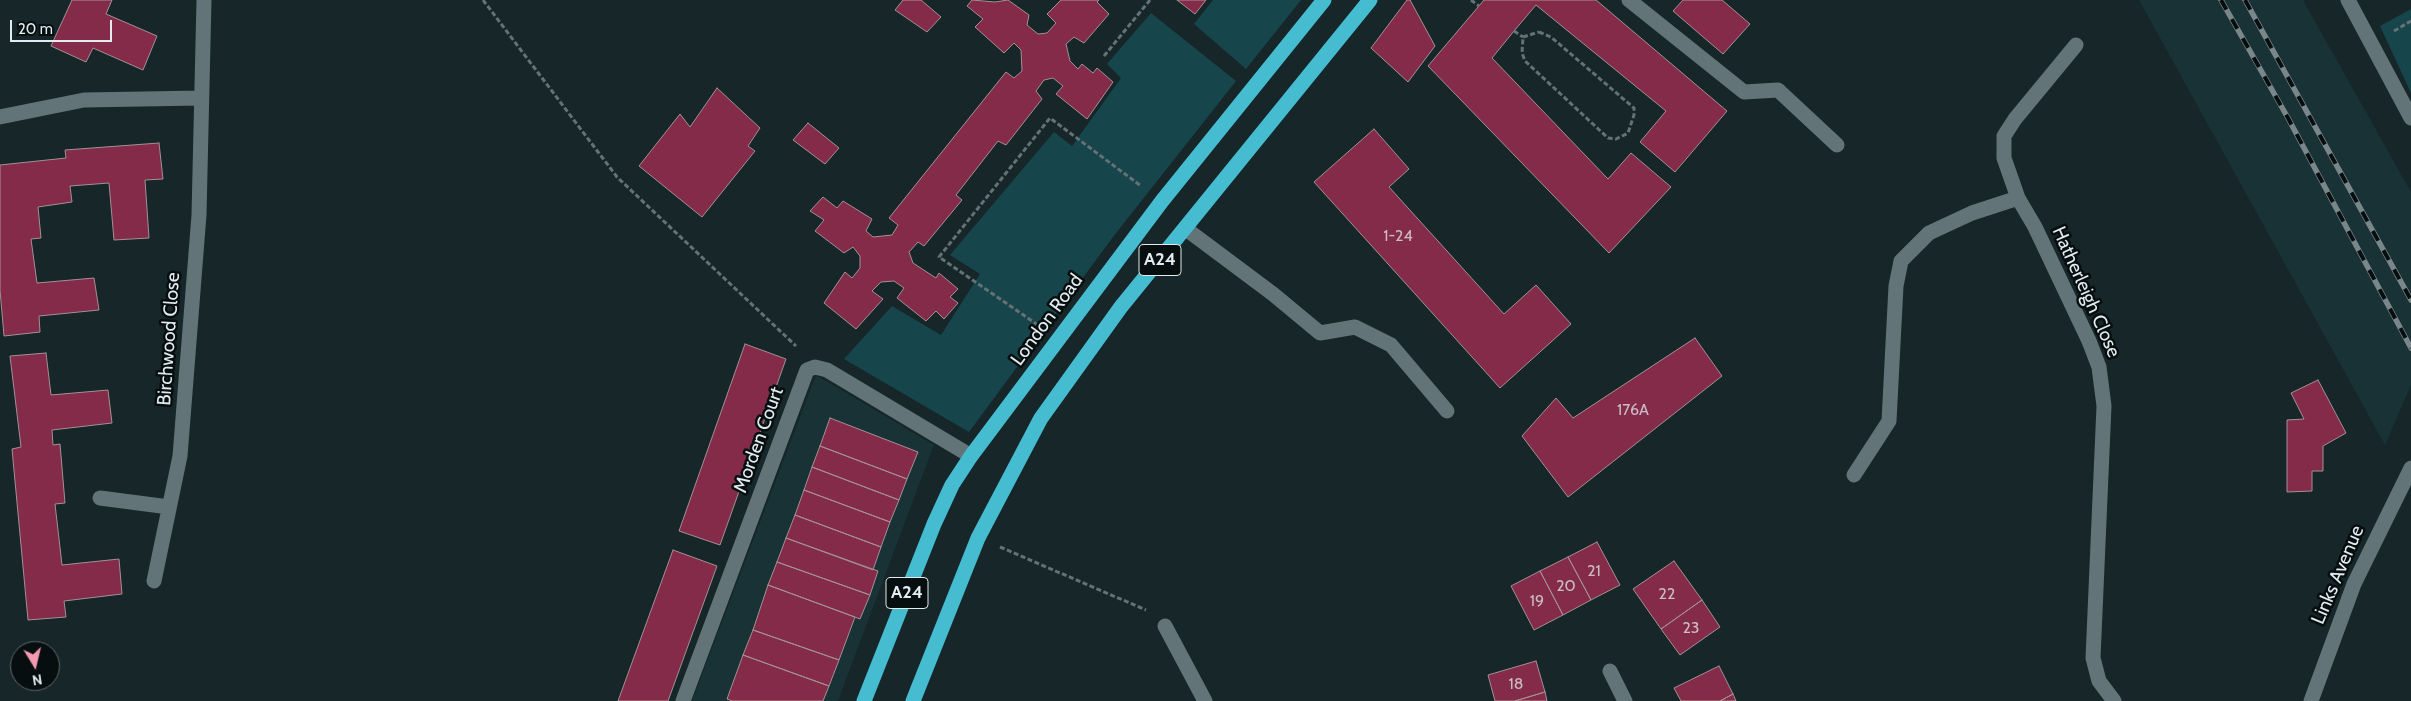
<!DOCTYPE html>
<style>
body{margin:0}
#map{position:relative;width:2411px;height:701px;overflow:hidden;background:#162629;font-family:Cabin,sans-serif}
canvas{display:block}
.north{position:absolute;left:10px;top:641px;width:50px;height:50px;box-sizing:border-box;background:#070e0f;border:1px solid #5f6768;border-radius:50%;rotate:171deg;font-size:14px;font-weight:700;line-height:20px;text-align:center;color:#e2ecee}
.north::after{content:'';display:block;margin:auto;width:18px;height:22px;background:#f29ab0;clip-path:polygon(50% 0,100% 100%,50% 72%,0 100%)}
.scale{position:absolute;left:10px;top:20px;width:102px;height:22px;box-sizing:border-box;border:2px solid #e2ecee;border-top:0;padding-left:6px;font-size:15px;line-height:18px;white-space:nowrap;color:#e2ecee;-webkit-text-stroke:4px #070e0f;paint-order:stroke}
</style>
<div id="map">
<canvas width="2411" height="701"></canvas>
<div class="north">N</div>
<div class="scale">20 m</div>
</div>
<script>
const ctx = document.querySelector('canvas').getContext('2d');
ctx.lineJoin = 'round';
function fill(path, color) { ctx.fillStyle = color; ctx.fill(path, 'evenodd'); }
const shape = rows => new Path2D(rows.map(r => 'M' + r).join(''));
function strokePath(path, color, width, dash) { ctx.strokeStyle = color; ctx.lineWidth = width; ctx.lineCap = dash ? 'butt' : 'round'; ctx.setLineDash(dash || []); ctx.stroke(path); }
function write(font, color, halo, rows, align = 'center') {
  ctx.font = font + ' Cabin,sans-serif'; ctx.lineWidth = 5; ctx.setLineDash([]); ctx.textBaseline = 'middle'; ctx.strokeStyle = halo; ctx.fillStyle = color; for (const [text, x, y, turn = 0] of rows) {
    ctx.save(); ctx.translate(x, y); ctx.rotate((+turn || 0) * Math.PI / 180); ctx.textAlign = isNaN(turn) ? turn : align; if (halo) ctx.strokeText(text, 0, 0); ctx.fillText(text, 0, 0); ctx.restore();
  }
}
const built = shape([
 [2139,0,2303,0,2411,192,2411,385,2385,445],
 [816,375,934,445,838,701,692,701]
]);
const green = shape([
 [1213,0,1301,0,1246,69,1194,24],
 [2411,9,2411,93,2380,26],
 [1151,13,1236,81,1113,237,969,432,844,359,892,306,941,335,980,274,950,255,1054,132,1072,146,1121,78,1107,64]
]);
const building = shape([
 [72,0,112,0,106,14,157,36,143,70,93,48,86,62,51,46,72,0],
 [903,0,921,0,941,17,927,32,895,10,903,0],
 [972,0,995,2,1008,0,1029,15,1027,25,1038,34,1047,33,1056,23,1047,14,1061,0,1099,0,1097,2,1109,14,1084,43,1074,37,1066,44,1070,61,1078,69,1082,64,1093,73,1097,68,1113,82,1087,119,1056,94,1063,86,1053,78,1044,80,1036,91,1042,99,1006,145,998,141,956,195,962,200,924,246,918,242,909,252,913,263,936,278,939,273,958,289,950,297,958,303,944,319,936,311,926,321,897,298,904,288,894,281,881,282,872,291,883,299,856,329,824,303,845,272,852,278,860,268,860,256,853,247,844,253,815,231,824,220,810,211,823,197,837,208,843,201,872,219,866,231,873,237,892,235,898,225,889,218,1006,72,1014,78,1022,71,1021,50,1014,43,1004,53,975,27,983,19,967,6,972,0],
 [1177,0,1206,0,1195,14,1177,0],
 [1407,0,1410,0,1435,46,1408,82,1371,48,1407,0],
 [1484,0,1596,0,1727,111,1675,172,1640,142,1666,111,1536,5,1514,31,1492,58,1608,179,1631,153,1671,187,1609,253,1428,66,1484,0],
 [1683,0,1722,0,1750,24,1723,54,1673,11,1683,0],
 [717,88,760,128,748,146,755,151,702,217,639,166,680,114,690,127,717,88],
 [808,123,839,148,825,164,793,140,808,123],
 [1374,129,1409,169,1389,187,1504,314,1536,285,1571,324,1500,388,1314,182,1374,129],
 [159,143,163,179,145,180,149,238,114,240,109,183,70,186,72,202,38,207,41,238,31,239,37,283,94,278,99,310,39,316,40,332,4,336,0,290,0,165,66,158,65,150,159,143],
 [1695,338,1722,376,1568,497,1522,436,1556,398,1573,418,1695,338],
 [745,344,786,359,720,545,679,531,745,344],
 [46,353,51,395,108,390,112,423,52,430,53,445,60,444,65,503,55,504,62,565,119,559,122,594,64,601,66,617,28,620,12,449,21,447,10,356,46,353],
 [2318,380,2346,433,2323,446,2323,471,2312,471,2312,491,2287,492,2287,420,2304,419,2291,393,2318,380],
 [830,418,918,452,907,479,820,446,830,418],
 [820,446,907,479,899,500,812,467,820,446],
 [812,467,899,500,890,522,804,490,812,467],
 [804,490,890,522,881,547,795,515,804,490],
 [795,515,881,547,873,570,786,538,795,515],
 [786,538,878,571,870,595,777,562,786,538],
 [1597,542,1620,585,1591,600,1568,557,1597,542],
 [673,550,717,566,668,701,618,701,673,550],
 [1568,557,1591,600,1563,615,1540,571,1568,557],
 [1674,561,1702,600,1661,629,1633,589,1674,561],
 [777,562,870,595,860,619,768,585,777,562],
 [1540,571,1563,615,1534,630,1511,586,1540,571],
 [768,585,855,617,839,660,753,630,768,585],
 [1702,600,1720,627,1680,655,1661,629,1702,600],
 [753,630,839,660,829,686,743,655,753,630],
 [743,655,829,686,823,701,732,701,727,699,743,655],
 [1536,661,1545,692,1515,701,1495,701,1488,675,1536,661],
 [1719,666,1733,694,1720,701,1681,701,1674,688,1719,666],
 [1545,692,1547,701,1515,701,1545,692],
 [1733,694,1736,701,1720,701,1733,694]
]);
const path = shape([
 [483,0,617,177,796,346],
 [1471,0,1479,6],
 [1514,31,1523,37],
 [2394,31,2411,21],
 [1539,32,1551,37,1634,108,1634,115,1628,133,1616,139,1608,138,1525,61,1522,53,1523,37,1539,32],
 [1104,56,1150,0],
 [1038,325,939,257,1050,118,1141,186],
 [1000,547,1146,610]
]);
const minor = shape([
 [1629,0,1744,92,1778,90,1837,145],
 [2348,0,2411,118],
 [2076,45,2015,119,2004,136,2004,158,2018,198,2035,227,2089,341,2099,367,2104,406,2093,658,2099,681,2114,701],
 [0,117,84,100,201,98],
 [1186,229,1273,294,1320,333,1355,327,1391,345,1447,411],
 [1854,475,1889,421,1896,286,1901,261,1929,233,1972,213,2018,198],
 [100,498,169,507],
 [154,581,180,456,199,215,204,0],
 [1165,626,1205,701],
 [1610,671,1625,701],
 [683,701,807,370,815,367,827,370,971,456],
 [2311,701,2354,584,2411,468]
]);
const highway = shape([
 [864,701,934,524,952,485,971,456,1162,201,1324,0],
 [913,701,978,538,1041,418,1120,308,1370,0]
]);
const rail = shape([
 [2221,0,2288,118,2411,348],
 [2245,0,2411,300]
]);
const numberNames = [
 ["1-24",1398,236],
 ["176A",1633,410],
 ["21",1594,571],
 ["20",1566,586],
 ["22",1667,594],
 ["19",1537,601],
 ["23",1691,628],
 ["18",1516,684]
];
const shields = [
 [1160,260,42],
 [907,593,42]
];
const shieldNames = [
 ["A24",1160,260],
 ["A24",907,593]
];
const streetNames = [
 ["Hatherleigh Close",2086,292,66],
 ["London Road",1047,320,-54],
 ["Birchwood Close",169,339,-86],
 ["Morden Court",759,440,-70],
 ["Links Avenue",2338,575,-67]
];
fill(built, '#193236');
fill(green, '#17454c');
fill(building, '#832b48');
strokePath(building, '#a39195', 1);
strokePath(path, '#657275', 3, [5, 2.5]);
strokePath(minor, '#627478', 15);
strokePath(highway, '#45bccf', 15);
strokePath(rail, '#7a878a', 5.5);
strokePath(rail, '#070e0f', 4, [11]);
write('16px', '#cabcc4', null, numberNames);
for (const [x, y, w] of shields) { const box = new Path2D(); box.roundRect(x - w / 2, y - 15.5, w, 31, 4); ctx.fillStyle = '#070e0f'; ctx.fill(box); strokePath(box, '#e2ecee', 1); }
write('bold 18px', '#e2ecee', null, shieldNames);
write('19px', '#e2ecee', '#070e0f', streetNames);
</script>
